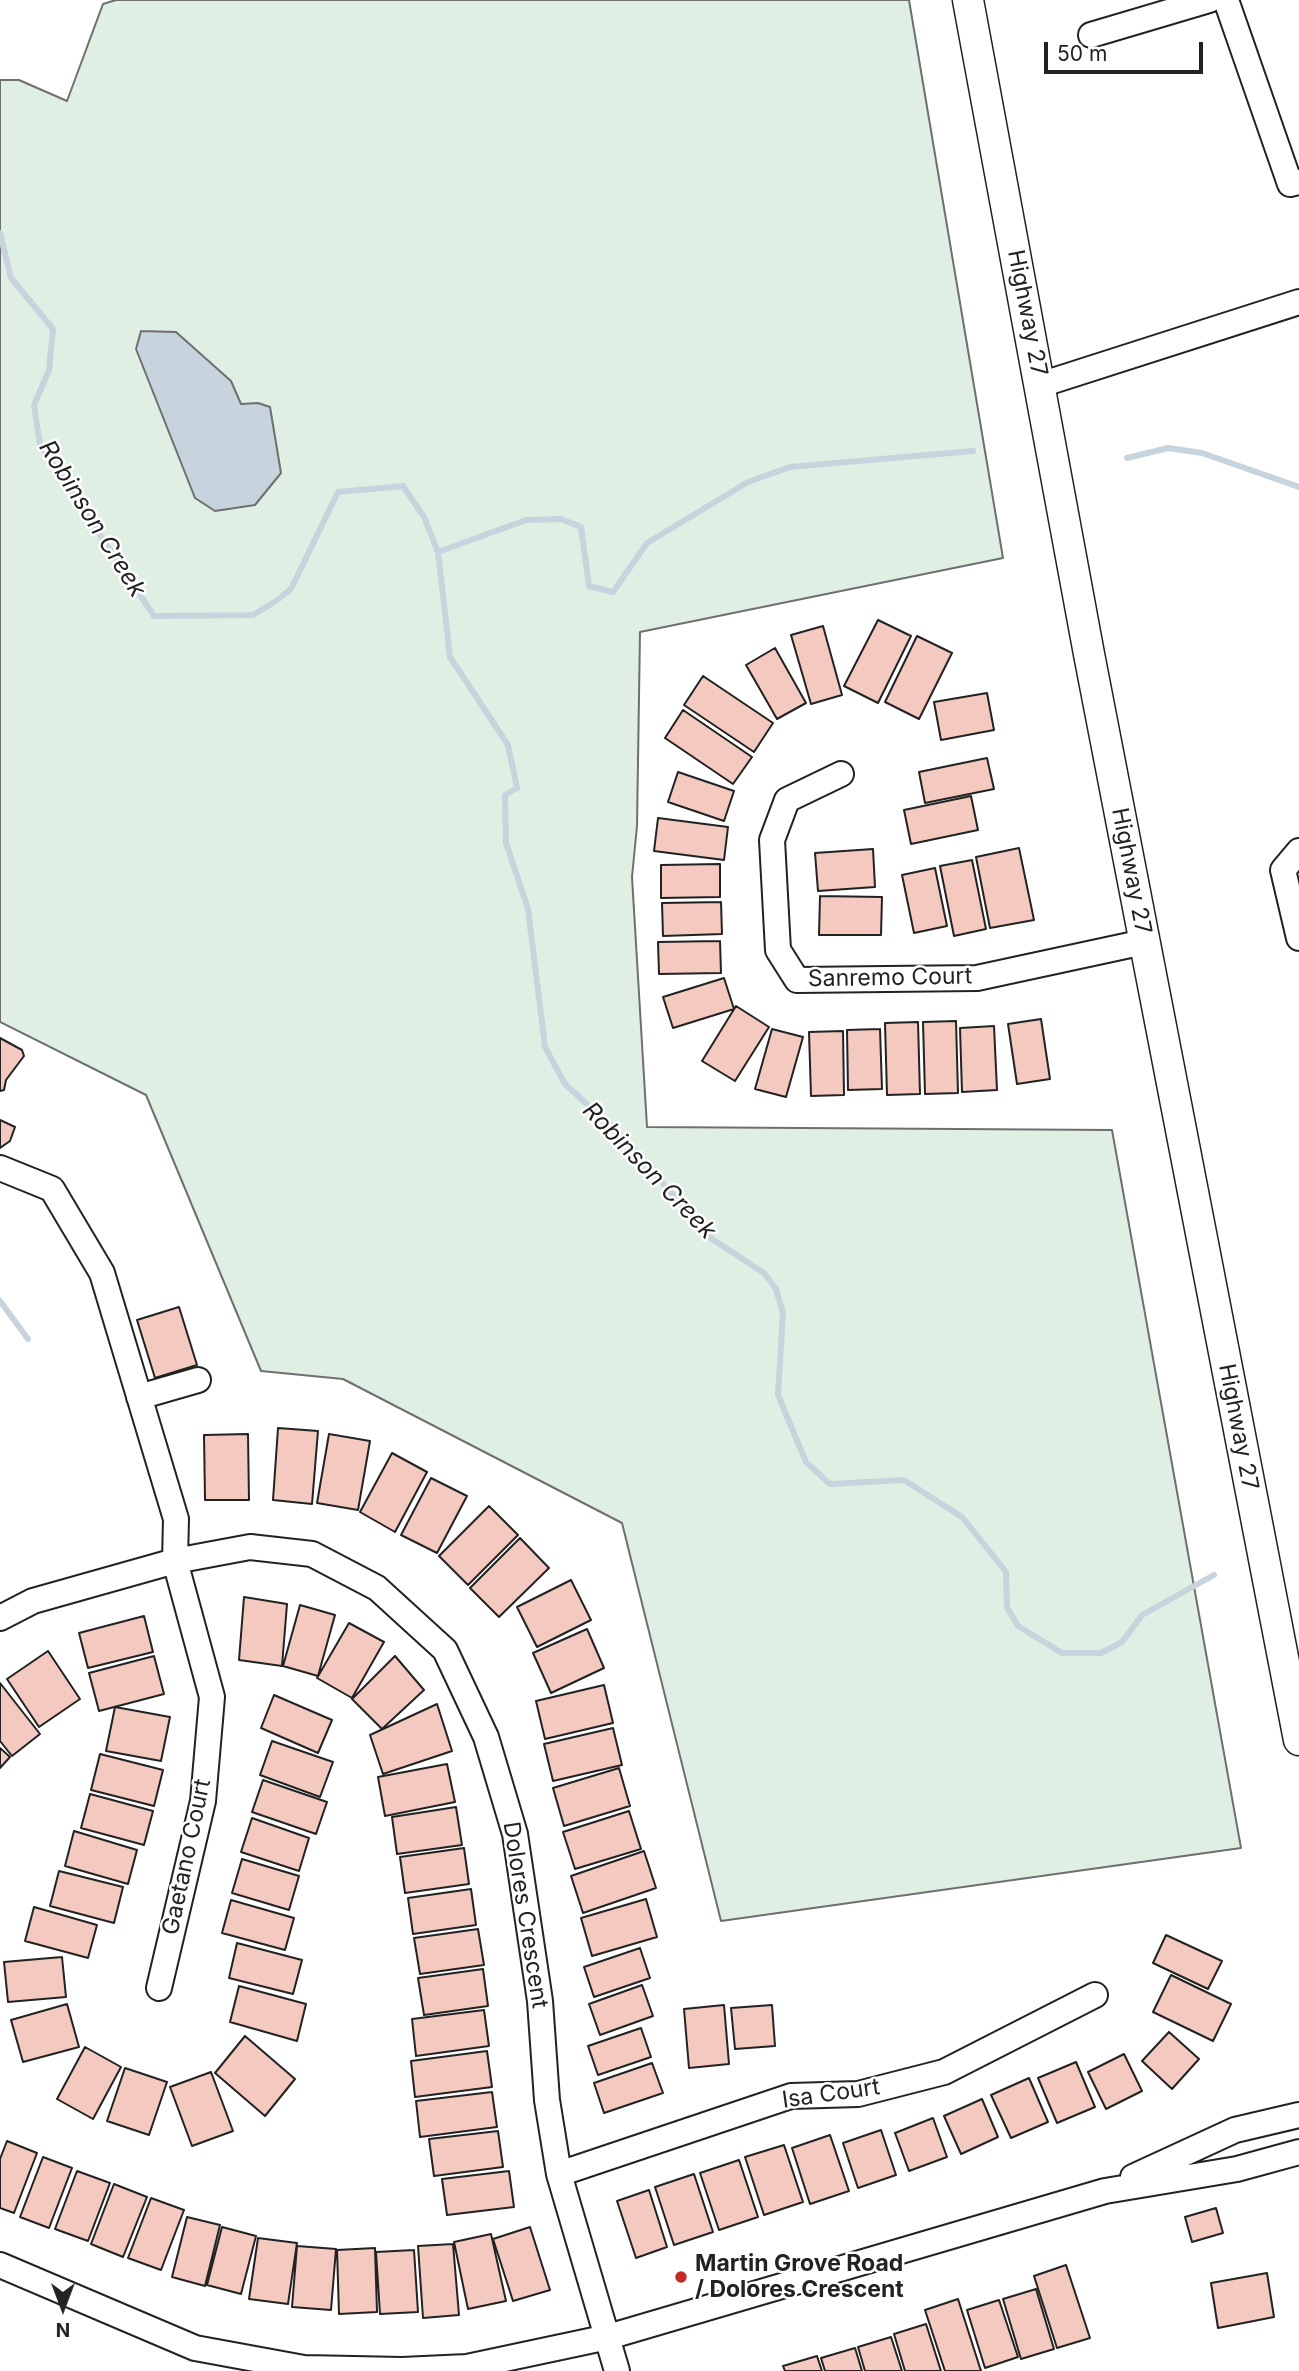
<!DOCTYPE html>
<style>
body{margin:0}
#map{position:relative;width:1299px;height:2371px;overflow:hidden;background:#fff;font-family:Inter,sans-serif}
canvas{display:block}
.north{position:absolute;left:28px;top:2273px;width:70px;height:70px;-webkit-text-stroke:5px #fff;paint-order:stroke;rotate:180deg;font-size:19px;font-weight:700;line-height:28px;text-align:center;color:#222}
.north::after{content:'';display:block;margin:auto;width:24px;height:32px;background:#222;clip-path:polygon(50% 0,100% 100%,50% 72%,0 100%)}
.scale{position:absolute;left:1044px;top:42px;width:159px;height:32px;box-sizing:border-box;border:4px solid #222;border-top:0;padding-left:9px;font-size:21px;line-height:24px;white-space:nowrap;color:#222;-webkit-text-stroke:5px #fff;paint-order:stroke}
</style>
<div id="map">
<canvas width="1299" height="2371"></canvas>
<div class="north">N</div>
<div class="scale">50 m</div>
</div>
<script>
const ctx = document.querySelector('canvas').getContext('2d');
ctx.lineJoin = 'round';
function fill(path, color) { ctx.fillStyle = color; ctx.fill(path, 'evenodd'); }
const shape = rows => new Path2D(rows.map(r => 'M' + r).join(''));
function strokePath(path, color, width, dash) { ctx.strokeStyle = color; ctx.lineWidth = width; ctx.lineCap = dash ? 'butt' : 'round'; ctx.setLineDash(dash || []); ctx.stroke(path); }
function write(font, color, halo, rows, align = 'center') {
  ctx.font = font + ' Inter,sans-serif'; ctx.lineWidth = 5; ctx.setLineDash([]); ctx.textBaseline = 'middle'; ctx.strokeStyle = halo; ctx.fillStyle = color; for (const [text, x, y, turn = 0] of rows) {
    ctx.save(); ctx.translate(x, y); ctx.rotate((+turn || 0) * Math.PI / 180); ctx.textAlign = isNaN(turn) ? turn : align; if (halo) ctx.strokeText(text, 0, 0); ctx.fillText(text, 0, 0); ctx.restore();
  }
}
const green = shape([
 [116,0,909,0,1003,558,640,632,637,826,632,877,647,1127,1112,1130,1241,1848,721,1921,622,1523,343,1379,261,1371,146,1095,0,1022,0,80,19,80,67,101,103,4,116,0]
]);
const water = shape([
 [141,331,176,332,231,381,241,404,258,403,270,407,281,473,255,505,215,511,195,498,136,349,141,331]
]);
const stream = shape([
 [0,233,11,278,53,329,49,370,34,405,40,445,154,616,253,615,276,601,291,589,338,492,403,486,424,517,438,552,450,657,508,745,517,788,505,795,506,843,528,909,545,1047,565,1084,627,1141,709,1237,764,1273,776,1289,783,1313,778,1395,806,1462,830,1484,904,1480,962,1517,1006,1572,1007,1607,1018,1626,1062,1653,1101,1653,1122,1642,1142,1615,1214,1575],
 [1127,458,1168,448,1202,453,1299,487],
 [438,552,526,520,561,519,581,527,589,586,613,592,647,543,748,482,790,467,973,451],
 [0,1301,28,1339]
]);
const building = shape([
 [878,620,911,636,878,703,844,686,878,620],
 [823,626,842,695,811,704,791,635,823,626],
 [917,636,952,653,919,719,885,702,917,636],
 [775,648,806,703,777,719,746,665,775,648],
 [703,676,773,723,754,752,684,705,703,676],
 [987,693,994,730,941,740,934,702,987,693],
 [683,710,752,757,733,784,665,738,683,710],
 [987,758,994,789,925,803,919,772,987,758],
 [678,772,734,791,724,821,668,802,678,772],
 [971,796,978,830,911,844,904,810,971,796],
 [658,818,728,827,724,860,654,851,658,818],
 [1019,848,1034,920,990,928,976,857,1019,848],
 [873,849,875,887,818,891,815,853,873,849],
 [972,860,986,929,954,936,940,866,972,860],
 [720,864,720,897,661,898,661,865,720,864],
 [935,868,947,926,914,933,902,875,935,868],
 [820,896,882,897,881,935,819,935,820,896],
 [721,902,722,934,663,936,662,903,721,902],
 [720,941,721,973,659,974,658,942,720,941],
 [724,978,734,1009,673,1028,663,997,724,978],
 [736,1006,769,1027,735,1081,702,1061,736,1006],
 [1041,1019,1050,1079,1017,1084,1008,1024,1041,1019],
 [956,1021,958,1093,925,1094,923,1022,956,1021],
 [918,1022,920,1094,887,1095,885,1023,918,1022],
 [994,1026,997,1090,962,1092,960,1028,994,1026],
 [772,1029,803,1037,786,1097,755,1089,772,1029],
 [880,1029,882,1089,848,1090,847,1030,880,1029],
 [843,1031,844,1095,811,1096,809,1032,843,1031],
 [0,1038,22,1050,24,1056,6,1080,4,1090,0,1091,0,1038],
 [0,1120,15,1127,10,1141,0,1148,0,1120],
 [179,1307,197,1365,155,1378,137,1320,179,1307],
 [278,1428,318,1431,312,1504,273,1500,278,1428],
 [248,1434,249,1500,205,1500,204,1435,248,1434],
 [329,1434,370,1441,358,1510,317,1503,329,1434],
 [392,1453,427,1472,395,1532,360,1512,392,1453],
 [431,1478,467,1496,437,1553,401,1535,431,1478],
 [489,1506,518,1535,468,1585,439,1556,489,1506],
 [520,1538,549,1568,499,1617,470,1588,520,1538],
 [571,1580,591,1620,537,1647,517,1607,571,1580],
 [244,1597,287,1604,282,1666,239,1660,244,1597],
 [300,1605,335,1615,318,1676,283,1666,300,1605],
 [144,1616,153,1652,88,1668,79,1633,144,1616],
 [349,1623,384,1642,352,1698,317,1678,349,1623],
 [587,1629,604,1668,551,1693,533,1653,587,1629],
 [48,1651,80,1699,39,1727,7,1679,48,1651],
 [154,1656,164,1694,99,1711,89,1673,154,1656],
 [395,1656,424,1690,382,1729,352,1699,395,1656],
 [0,1683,40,1734,12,1756,0,1741,0,1683],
 [604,1685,613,1723,545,1739,536,1701,604,1685],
 [274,1695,332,1720,318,1753,261,1728,274,1695],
 [437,1704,452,1751,383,1774,370,1735,437,1704],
 [115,1707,170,1717,161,1761,106,1751,115,1707],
 [613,1728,622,1765,553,1781,544,1744,613,1728],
 [272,1741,333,1762,320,1797,260,1775,272,1741],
 [0,1748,10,1757,0,1768,0,1748],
 [100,1754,163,1770,154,1806,91,1790,100,1754],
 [447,1764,455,1802,385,1816,378,1777,447,1764],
 [619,1768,630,1806,564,1826,553,1788,619,1768],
 [263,1780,327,1802,316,1834,252,1812,263,1780],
 [90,1794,153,1811,144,1845,81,1828,90,1794],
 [456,1807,462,1845,397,1854,392,1817,456,1807],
 [629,1811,641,1849,575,1869,563,1832,629,1811],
 [252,1818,309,1838,299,1871,241,1852,252,1818],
 [74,1831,137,1850,128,1884,65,1866,74,1831],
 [464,1848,469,1884,405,1893,400,1857,464,1848],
 [644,1851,656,1888,583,1913,571,1876,644,1851],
 [242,1859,299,1876,289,1910,232,1893,242,1859],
 [59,1871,123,1887,114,1923,50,1906,59,1871],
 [471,1889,476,1925,413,1934,408,1898,471,1889],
 [646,1899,657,1937,592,1956,581,1918,646,1899],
 [231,1900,294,1918,285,1950,222,1933,231,1900],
 [34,1907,97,1925,88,1958,25,1941,34,1907],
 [478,1929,484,1965,420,1974,414,1938,478,1929],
 [1166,1935,1222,1961,1208,1989,1153,1963,1166,1935],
 [237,1943,302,1960,293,1994,229,1978,237,1943],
 [640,1948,650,1978,594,1997,584,1967,640,1948],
 [62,1957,66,1997,8,2002,4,1962,62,1957],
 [483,1969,488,2006,424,2015,418,1978,483,1969],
 [1171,1975,1231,2004,1213,2041,1153,2012,1171,1975],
 [642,1985,653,2016,600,2035,589,2004,642,1985],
 [239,1986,306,2004,297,2041,230,2022,239,1986],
 [67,2004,79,2047,23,2062,11,2020,67,2004],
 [724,2005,729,2064,689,2068,684,2009,724,2005],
 [772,2005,775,2046,735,2049,731,2008,772,2005],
 [484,2010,489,2046,416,2056,412,2019,484,2010],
 [641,2028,651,2057,598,2075,588,2046,641,2028],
 [1169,2032,1199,2059,1172,2089,1142,2061,1169,2032],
 [245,2036,295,2079,265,2116,215,2073,245,2036],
 [85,2047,121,2067,93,2119,57,2099,85,2047],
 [487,2051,492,2087,415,2097,411,2061,487,2051],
 [1124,2054,1142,2091,1106,2109,1088,2072,1124,2054],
 [1076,2062,1095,2107,1057,2123,1038,2078,1076,2062],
 [652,2063,663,2093,604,2113,594,2083,652,2063],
 [125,2068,167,2082,149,2135,107,2121,125,2068],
 [211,2072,233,2131,192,2146,170,2087,211,2072],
 [1029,2078,1048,2122,1011,2138,991,2095,1029,2078],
 [492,2092,497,2127,420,2137,416,2101,492,2092],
 [982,2099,998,2137,961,2154,944,2116,982,2099],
 [933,2118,947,2157,909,2171,895,2133,933,2118],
 [881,2130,896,2175,858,2188,843,2143,881,2130],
 [498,2131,503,2167,434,2176,429,2139,498,2131],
 [830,2135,849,2191,810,2204,792,2148,830,2135],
 [7,2141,37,2153,14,2213,0,2208,0,2159,7,2141],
 [784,2145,803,2202,764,2215,745,2157,784,2145],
 [43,2157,72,2168,49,2228,20,2217,43,2157],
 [739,2160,758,2217,719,2230,700,2173,739,2160],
 [77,2171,110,2183,88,2241,55,2229,77,2171],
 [509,2171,514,2207,447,2215,442,2179,509,2171],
 [694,2174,713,2232,674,2245,655,2187,694,2174],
 [114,2184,147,2197,123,2257,91,2244,114,2184],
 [649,2190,667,2247,636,2258,617,2201,649,2190],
 [151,2198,184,2210,161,2270,128,2258,151,2198],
 [1216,2208,1223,2233,1192,2242,1185,2217,1216,2208],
 [187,2217,220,2225,205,2286,172,2277,187,2217],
 [222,2227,256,2236,241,2294,207,2285,222,2227],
 [530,2227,550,2290,513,2301,493,2239,530,2227],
 [491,2234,506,2301,468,2309,454,2242,491,2234],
 [258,2238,297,2243,288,2304,249,2299,258,2238],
 [453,2244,459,2315,423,2318,418,2246,453,2244],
 [297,2246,336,2249,331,2310,292,2307,297,2246],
 [375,2248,377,2312,339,2314,337,2250,375,2248],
 [414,2250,418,2312,380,2314,376,2252,414,2250],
 [1066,2265,1090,2338,1057,2348,1034,2276,1066,2265],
 [1267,2273,1274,2317,1218,2328,1211,2283,1267,2273],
 [1036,2289,1054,2349,1021,2359,1003,2299,1036,2289],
 [958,2299,981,2371,945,2371,925,2310,958,2299],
 [999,2300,1018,2357,985,2368,967,2310,999,2300],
 [926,2324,941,2371,905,2371,894,2334,926,2324],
 [891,2337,902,2371,865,2371,858,2347,891,2337],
 [855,2348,862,2371,825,2371,821,2358,855,2348],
 [817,2356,822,2371,785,2371,783,2366,817,2356]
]);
const minor = shape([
 [1226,0,1290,184,1299,182],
 [1091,35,1209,0],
 [1040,385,1299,302],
 [841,774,787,800,772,840,778,950,797,980,977,978,1144,942],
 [1299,851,1283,870,1299,938],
 [0,1168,52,1189,102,1273,176,1519,175,1561,212,1697,203,1801,159,1988],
 [139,1397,198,1380],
 [0,1618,33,1601,175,1561,250,1547,312,1554,377,1588,445,1650,486,1737,515,1834,540,2001,547,2100,559,2174,617,2371],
 [559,2174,791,2096,858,2094,944,2072,1095,1995],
 [1133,2177,1235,2130,1299,2115],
 [0,2265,195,2348,304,2368,402,2370,467,2367,608,2337,1105,2191,1237,2169,1299,2152]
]);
const major = shape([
 [968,0,1089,654,1299,1740]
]);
const markers = [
 [681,2277,7,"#c62828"]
];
const streetNames = [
 ["Highway 27",1027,313,79],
 ["Highway 27",1131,871,79],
 ["Sanremo Court",890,978,-1],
 ["Highway 27",1238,1427,79],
 ["Gaetano Court",187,1857,-78],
 ["Dolores Crescent",525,1915,81],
 ["Isa Court",831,2094,-8]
];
const poiNames = [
 ["Martin Grove Road",695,2264],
 ["/ Dolores Crescent",695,2290]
];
const waterNames = [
 ["Robinson Creek",92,519,58],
 ["Robinson Creek",649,1171,46]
];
fill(green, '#e0efe3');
strokePath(green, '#6f6f6f', 2);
fill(water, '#c7d3dd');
strokePath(water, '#6f6f6f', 2);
strokePath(stream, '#c7d3dd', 6);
fill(building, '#f3c9c0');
strokePath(building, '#222', 2);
strokePath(minor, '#222', 28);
strokePath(major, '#222', 33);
strokePath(minor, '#fff', 24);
strokePath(major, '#fff', 30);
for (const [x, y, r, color] of markers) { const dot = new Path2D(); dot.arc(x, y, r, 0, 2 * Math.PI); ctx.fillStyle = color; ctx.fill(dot); strokePath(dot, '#fff', 2.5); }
write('23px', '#222', '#fff', streetNames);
write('bold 23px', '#222', '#fff', poiNames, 'left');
write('italic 24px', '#222', '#fff', waterNames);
</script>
